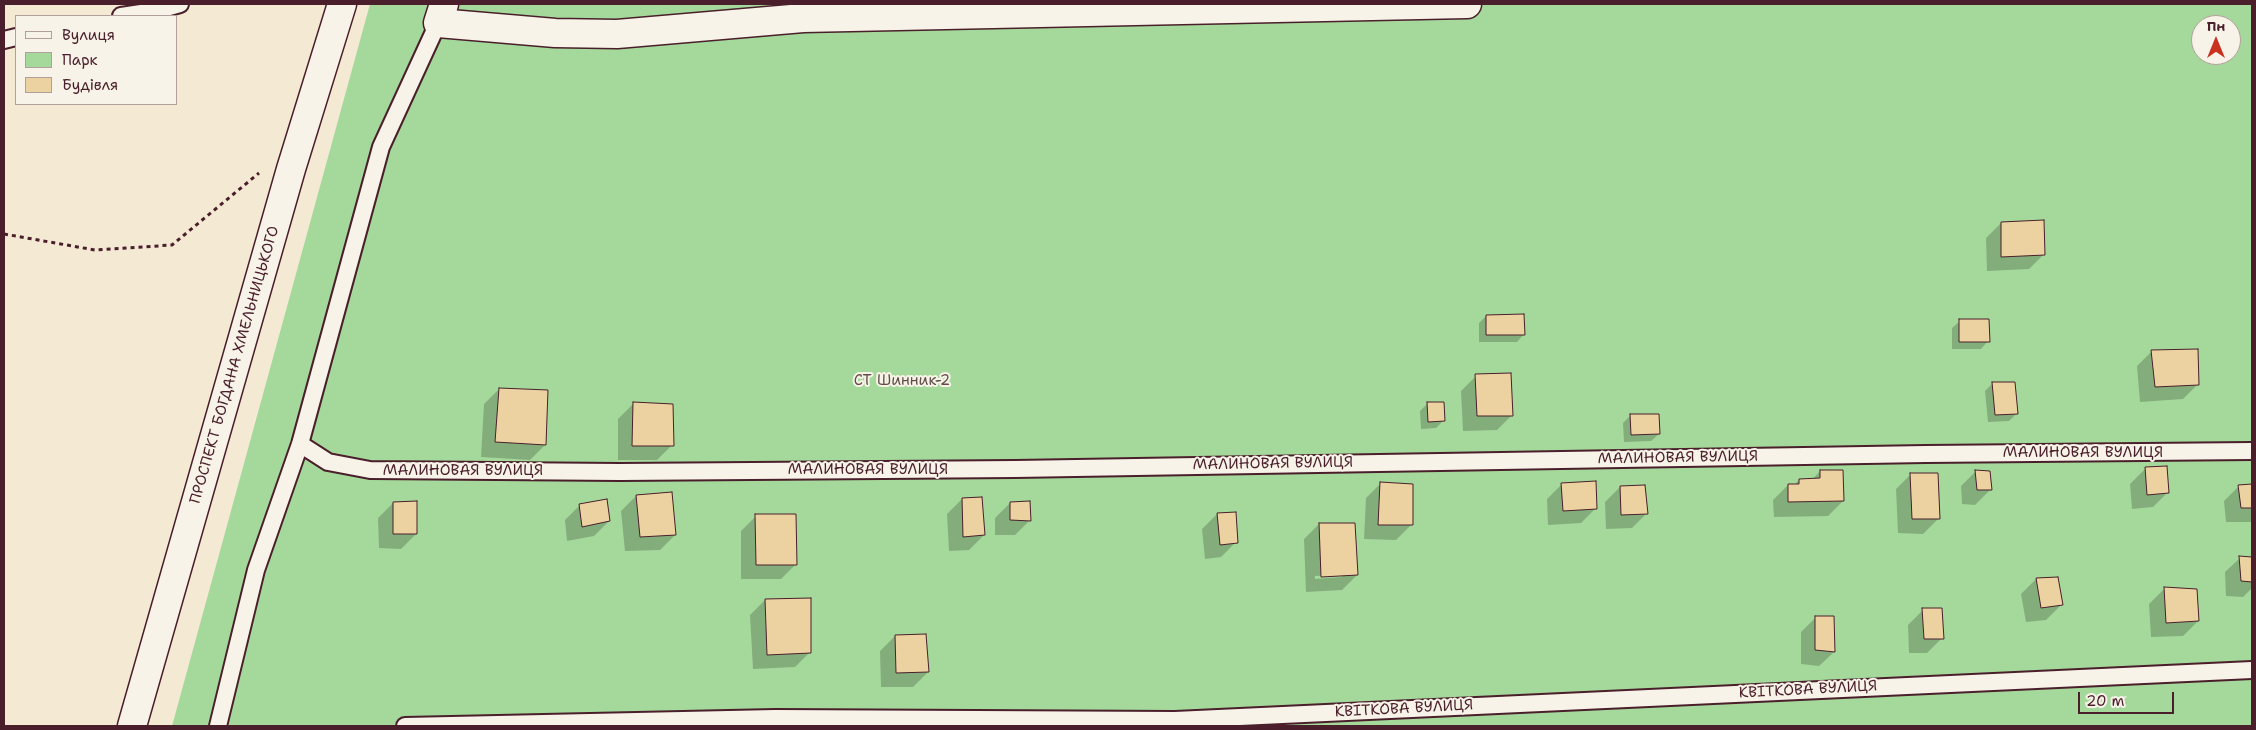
<!DOCTYPE html>
<meta charset="utf-8">
<style>
body{margin:0}
#map{position:relative;width:2256px;height:730px;overflow:hidden;background:#f4e9d3;font-family:"Shantell Sans",sans-serif}
canvas{display:block}
.frame{position:absolute;inset:0;border:5px solid #4a1f2b;pointer-events:none}
.legend{position:absolute;left:15px;top:15px;width:162px;height:90px;box-sizing:border-box;background:#f7f3e8;border:1px solid #b29e9c;margin:0;padding:6px 9px;list-style:none;font-size:15px;color:#4a1f2b}
.legend li{display:flex;align-items:center;gap:10px;height:25px}
.legend b{width:25px;border:1px solid #b29e9c}
.north{position:absolute;left:2191px;top:15px;width:50px;height:50px;box-sizing:border-box;background:#f7f3e8;border:1px solid #b29e9c;border-radius:50%;rotate:0deg;font-size:14px;font-weight:700;line-height:20px;text-align:center;color:#4a1f2b}
.north::after{content:'';display:block;margin:auto;width:18px;height:22px;background:#c8321e;clip-path:polygon(50% 0,100% 100%,50% 72%,0 100%)}
.scale{position:absolute;left:2078px;top:692px;width:96px;height:22px;box-sizing:border-box;border:2px solid #4a1f2b;border-top:0;padding-left:6px;font-size:15px;line-height:18px;white-space:nowrap;color:#4a1f2b;-webkit-text-stroke:4px #f7f3e8;paint-order:stroke}
</style>
<div id="map">
<canvas width="2256" height="730"></canvas>
<div class="frame"></div>
<ul class="legend">
<li><b style="height:6px;background:#f7f3e8"></b>Вулиця</li>
<li><b style="height:14px;background:#a5d99b"></b>Парк</li>
<li><b style="height:14px;background:#ecd2a1"></b>Будівля</li>
</ul>
<div class="north">Пн</div>
<div class="scale">20 m</div>
</div>
<script>
const ctx = document.querySelector('canvas').getContext('2d');
ctx.lineJoin = 'round';
function fill(path, color) { ctx.fillStyle = color; ctx.fill(path, 'evenodd'); }
const shape = rows => new Path2D(rows.map(r => 'M' + r).join(''));
function strokePath(path, color, width, dash) { ctx.strokeStyle = color; ctx.lineWidth = width; ctx.lineCap = dash ? 'butt' : 'round'; ctx.setLineDash(dash || []); ctx.stroke(path); }
function write(font, color, halo, rows, align = 'center') {
  ctx.font = font + ' "Shantell Sans",sans-serif'; ctx.lineWidth = 4; ctx.setLineDash([]); ctx.textBaseline = 'middle'; ctx.strokeStyle = halo; ctx.fillStyle = color; for (const [text, x, y, turn = 0] of rows) {
    ctx.save(); ctx.translate(x, y); ctx.rotate((+turn || 0) * Math.PI / 180); ctx.textAlign = isNaN(turn) ? turn : align; if (halo) ctx.strokeText(text, 0, 0); ctx.fillText(text, 0, 0); ctx.restore();
  }
}
const green = shape([
 [370,4,2252,4,2252,726,172,726],
 [2201,25,2231,25,2231,55,2201,55]
]);
const shadow = shape([
 [2001,223,2044,254,2029,269,1987,271,1986,238],
 [1486,316,1524,334,1517,342,1479,342,1479,323],
 [1960,321,1988,341,1981,349,1952,349,1952,328],
 [2152,351,2198,384,2183,399,2140,402,2137,366],
 [1476,376,1512,415,1497,430,1463,431,1461,391],
 [1993,383,2016,414,2009,421,1988,422,1985,391],
 [499,389,545,445,530,460,481,457,484,404],
 [633,404,672,445,657,460,618,460,618,419],
 [1427,404,1443,421,1436,428,1421,429,1420,411],
 [1631,415,1659,434,1651,441,1624,442,1623,423],
 [2145,469,2168,492,2153,507,2132,509,2130,484],
 [1820,471,1843,501,1828,516,1774,517,1773,500,1788,485,1794,485,1799,480,1812,480],
 [1976,471,1990,490,1975,505,1962,504,1961,486],
 [1911,474,1938,519,1923,534,1898,533,1896,489],
 [1381,483,1411,525,1396,540,1364,539,1366,498],
 [1562,484,1596,508,1581,523,1548,525,1547,499],
 [2252,485,2252,522,2226,522,2224,501,2239,486],
 [1620,487,1647,513,1632,528,1606,529,1605,502],
 [636,496,675,535,660,550,625,551,621,511],
 [962,499,984,535,969,550,949,551,947,514],
 [393,503,416,534,401,549,379,548,378,518],
 [1010,503,1030,520,1015,535,995,535,995,518],
 [580,505,609,521,594,536,567,541,565,520],
 [1234,513,1236,542,1221,557,1205,559,1202,529,1217,514],
 [756,516,796,564,781,579,741,579,741,531],
 [1319,524,1357,575,1342,590,1306,592,1304,539],
 [1342,575,1342,577,1315,579,1315,576],
 [2240,558,2252,558,2252,588,2243,597,2226,596,2225,572],
 [2036,579,2061,605,2046,620,2026,622,2021,594],
 [2164,589,2198,621,2183,636,2151,637,2149,604],
 [765,600,810,652,795,667,753,669,750,615],
 [1923,610,1942,638,1927,653,1909,653,1908,625],
 [1816,617,1834,652,1819,666,1801,664,1801,632],
 [895,636,928,672,913,687,881,687,880,651]
]);
const building = shape([
 [2044,220,2045,255,2001,257,2001,222,2044,220],
 [1524,314,1525,335,1486,335,1486,315,1524,314],
 [1959,319,1989,319,1990,342,1959,342,1959,319],
 [2198,349,2199,385,2155,387,2151,350,2198,349],
 [1511,373,1513,416,1477,416,1475,374,1511,373],
 [1992,382,2015,382,2018,414,1995,415,1992,382],
 [499,388,548,390,546,445,495,442,499,388],
 [633,402,673,404,674,446,632,446,633,402],
 [1427,402,1444,402,1445,421,1428,422,1427,402],
 [1630,414,1659,414,1660,434,1631,435,1630,414],
 [2167,466,2169,493,2147,495,2145,467,2167,466],
 [1820,470,1843,470,1844,501,1788,502,1788,484,1799,484,1799,479,1820,478,1820,470],
 [1975,470,1990,471,1992,490,1977,490,1975,470],
 [1910,473,1938,473,1940,519,1912,519,1910,473],
 [1596,481,1597,509,1563,511,1561,483,1596,481],
 [1380,482,1413,484,1413,525,1378,525,1380,482],
 [2252,484,2252,508,2241,508,2238,485,2252,484],
 [1645,485,1648,514,1621,515,1620,486,1645,485],
 [672,492,676,535,640,537,636,495,672,492],
 [982,497,985,535,963,537,962,498,982,497],
 [607,499,610,521,582,527,579,504,607,499],
 [417,501,417,534,393,534,393,502,417,501],
 [1030,501,1031,521,1010,520,1010,502,1030,501],
 [1236,512,1238,543,1220,545,1217,513,1236,512],
 [755,514,796,514,797,565,756,565,755,514],
 [1319,523,1355,523,1358,575,1321,577,1319,523],
 [2239,556,2252,557,2252,582,2241,581,2239,556],
 [2058,577,2063,605,2041,608,2036,578,2058,577],
 [2164,587,2197,589,2199,621,2166,623,2164,587],
 [811,598,811,653,767,655,765,599,811,598],
 [1922,608,1942,608,1944,639,1924,639,1922,608],
 [1815,616,1834,616,1835,652,1815,650,1815,616],
 [926,634,929,672,896,673,895,635,926,634]
]);
const path = shape([
 [4,234,95,250,172,245,259,173]
]);
const lane = shape([
 [121,16,155,11,180,4],
 [4,40,16,37],
 [300,444,328,462,370,470,620,472,1015,469,1926,454,2252,451],
 [218,726,256,570,300,444,381,147,438,23],
 [405,726,775,718,1175,720,2252,670]
]);
const street = shape([
 [444,4,438,23,555,33,617,34,803,18,1467,4]
]);
const secondary = shape([
 [132,726,291,169,342,4]
]);
const streetNames = [
 ["ПРОСПЕКТ БОГДАНА ХМЕЛЬНИЦЬКОГО",235,365,-74],
 ["МАЛИНОВАЯ ВУЛИЦЯ",2083,453],
 ["МАЛИНОВАЯ ВУЛИЦЯ",1678,458,-1],
 ["МАЛИНОВАЯ ВУЛИЦЯ",1273,464,-1],
 ["МАЛИНОВАЯ ВУЛИЦЯ",868,470],
 ["МАЛИНОВАЯ ВУЛИЦЯ",463,471],
 ["КВІТКОВА ВУЛИЦЯ",1808,690,-3],
 ["КВІТКОВА ВУЛИЦЯ",1404,709,-3]
];
const parkNames = [
 ["СТ Шинник-2",902,381]
];
fill(green, '#a5d99b');
fill(shadow, '#0003');
fill(building, '#ecd2a1');
strokePath(building, '#4a1f2b', 1);
strokePath(lane, '#4a1f2b', 20);
strokePath(street, '#4a1f2b', 31);
strokePath(secondary, '#4a1f2b', 31);
strokePath(path, '#4a1f2b', 3, [4, 4]);
strokePath(lane, '#f7f3e8', 16);
strokePath(street, '#f7f3e8', 28);
strokePath(secondary, '#f7f3e8', 28);
write('15px', '#4a1f2b', '#f7f3e8', streetNames);
write('15px', '#614e47', '#f7f3e8', parkNames);
</script>
